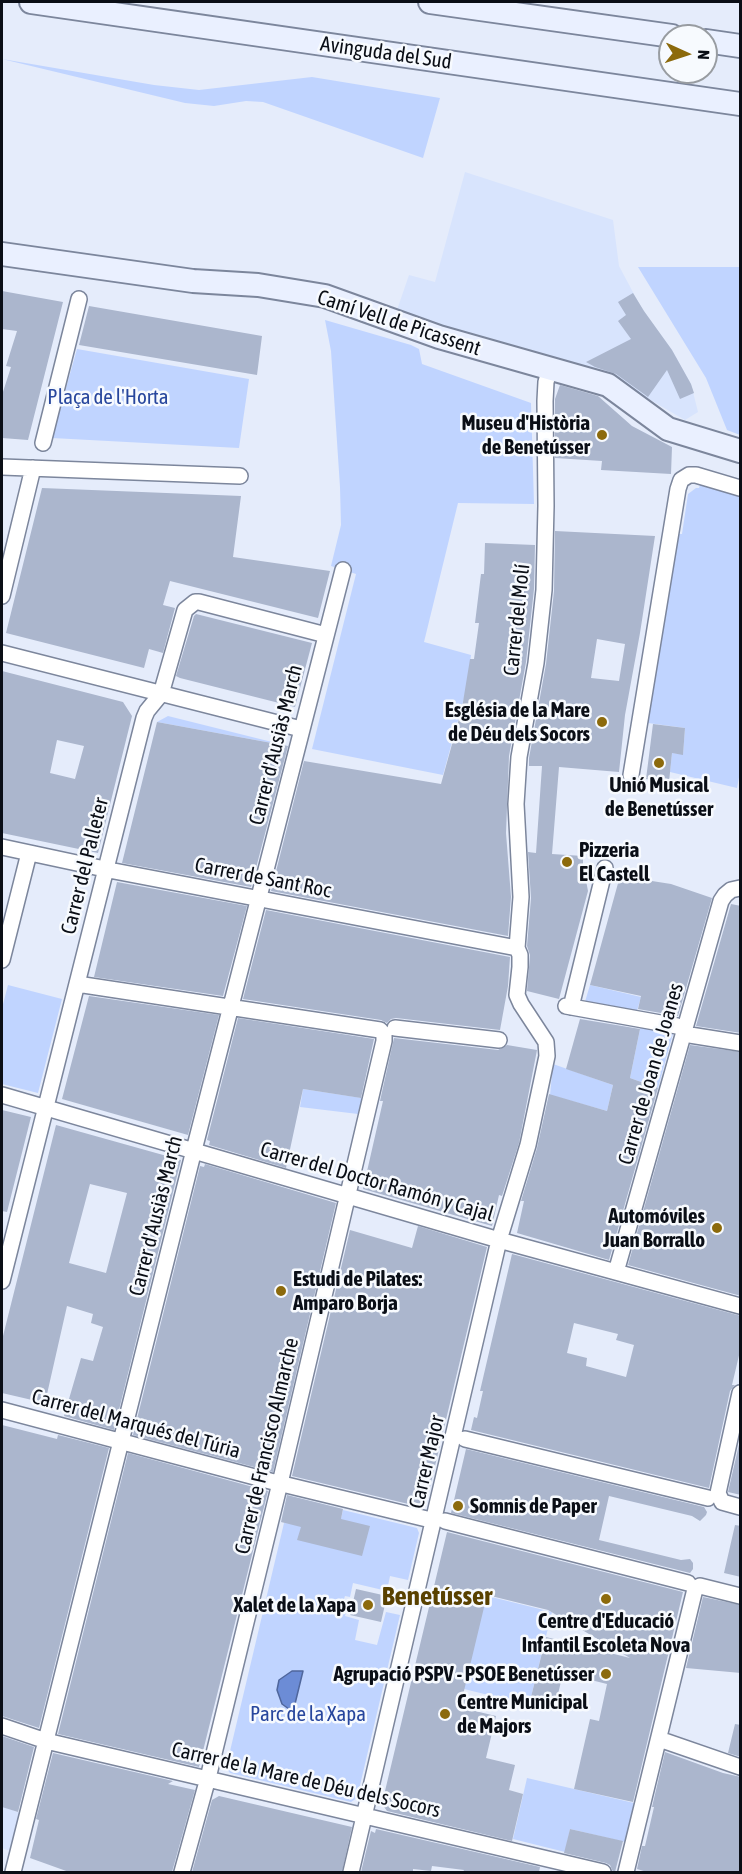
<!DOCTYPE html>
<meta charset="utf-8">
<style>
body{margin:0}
#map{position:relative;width:742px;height:1874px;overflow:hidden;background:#e5ecfb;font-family:"Asap Condensed",sans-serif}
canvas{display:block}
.frame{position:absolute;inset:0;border:3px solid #0a0e16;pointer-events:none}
.north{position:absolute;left:658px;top:24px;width:60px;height:60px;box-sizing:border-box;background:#f7fafe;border:2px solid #989ca1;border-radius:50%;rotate:93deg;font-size:16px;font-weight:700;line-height:24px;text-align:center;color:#0a0e16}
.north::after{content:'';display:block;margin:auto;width:21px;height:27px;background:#8c6a0c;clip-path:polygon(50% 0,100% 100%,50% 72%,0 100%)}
</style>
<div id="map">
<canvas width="742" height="1874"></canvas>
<div class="frame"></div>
<div class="north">N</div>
</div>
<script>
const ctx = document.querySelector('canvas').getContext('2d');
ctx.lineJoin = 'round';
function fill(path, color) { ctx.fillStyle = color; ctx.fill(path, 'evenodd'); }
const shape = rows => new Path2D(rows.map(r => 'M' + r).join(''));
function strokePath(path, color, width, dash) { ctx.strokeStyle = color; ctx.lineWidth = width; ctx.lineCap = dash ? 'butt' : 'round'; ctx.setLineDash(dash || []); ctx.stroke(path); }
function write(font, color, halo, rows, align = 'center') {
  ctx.font = font + ' "Asap Condensed",sans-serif'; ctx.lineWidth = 5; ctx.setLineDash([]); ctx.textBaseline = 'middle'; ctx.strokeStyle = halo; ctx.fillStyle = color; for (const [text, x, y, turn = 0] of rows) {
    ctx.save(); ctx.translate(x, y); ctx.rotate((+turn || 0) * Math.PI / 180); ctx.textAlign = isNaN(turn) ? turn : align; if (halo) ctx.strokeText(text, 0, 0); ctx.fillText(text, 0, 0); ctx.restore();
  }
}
const built = shape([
 [465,172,613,220,619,266,643,311,672,350,691,384,698,412,685,420,621,383,397,310,409,275,435,282],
 [2,1806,20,1813,10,1851,2,1848]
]);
const green = shape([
 [2,59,154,85,199,90,312,77,440,98,423,158,263,102,246,101,214,106,185,103],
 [638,267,740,267,740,435,727,430,706,378],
 [325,320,411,345,419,349,422,364,531,403,534,504,458,503,424,642,471,655,466,691,443,775,312,749,356,574,331,566,341,525,340,487,331,351],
 [77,349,249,379,239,448,52,438],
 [701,482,740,492,740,772,737,788,670,772,672,753,683,754,685,728,648,723,676,534,682,534,688,494,696,488,699,488],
 [168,716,288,746,157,722],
 [8,985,62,999,38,1093,2,1084,2,1008],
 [590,985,641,997,636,1014,584,1005],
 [641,1024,674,1030,658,1088,630,1078],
 [553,1064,613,1085,607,1111,550,1095],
 [303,1089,362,1098,358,1114,300,1107],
 [343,1510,417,1528,419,1533,408,1580,390,1576,387,1591,353,1583,350,1597,345,1596,343,1602,348,1604,345,1616,359,1620,355,1640,377,1645,386,1612,400,1615,357,1798,351,1802,230,1773,226,1768,284,1523,339,1527],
 [435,1583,552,1612,529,1705,464,1689],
 [527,1778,634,1803,625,1842,570,1829,565,1852,513,1839]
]);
const water = shape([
 [292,1671,303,1671,293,1712,282,1704,277,1690,279,1680,292,1671]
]);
const building = shape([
 [2,291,63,302,28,440,2,438,2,395,11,367,6,366,17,331,2,329],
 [633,293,644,311,672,350,691,384,694,393,680,399,667,370,648,397,616,374,595,367,586,362,631,339,618,321,626,315,618,302],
 [89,306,262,336,257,375,79,345],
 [560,385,598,396,632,426,672,447,671,474,601,470,602,461,555,458,555,399],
 [42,488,241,496,233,557,330,571,318,618,170,581,163,605,175,608,163,653,149,649,144,668,6,633],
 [555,531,655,536,640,633,625,715,619,772,559,767,552,854,583,856,583,865,588,891,559,999,527,991,530,955,527,946,531,898,528,852,536,853,542,766,529,766,529,758,546,664,554,591],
 [597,639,625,644,619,681,591,678],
 [485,543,535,545,534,589,526,662,509,756,506,833,511,897,508,936,271,891,304,761,441,784,462,708,470,659,474,659,479,623,475,623,481,574,484,574],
 [196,614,312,643,295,707,180,678,176,676,194,616],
 [2,671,123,702,132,716,98,853,2,833],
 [57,740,84,746,75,779,50,773],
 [157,722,288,746,251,887,122,863],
 [653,724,685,728,683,755,672,753,669,782,646,779],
 [620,876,671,884,712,898,678,1016,638,1009,641,996,590,985],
 [117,882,247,906,223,996,94,977],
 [731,904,741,906,741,1033,696,1026],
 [266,910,510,957,508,986,500,1030,396,1018,391,1019,387,1023,381,1020,243,999],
 [89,996,219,1015,188,1135,62,1099],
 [238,1018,374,1039,361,1098,303,1089,286,1168,209,1145,210,1141,207,1140],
 [580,1019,640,1029,630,1078,658,1088,609,1260,517,1233,524,1201,521,1201,537,1148,549,1094,607,1111,613,1085,566,1069],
 [394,1038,498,1050,507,1045,537,1050,519,1143,502,1196,499,1195,492,1226,363,1189,383,1101,380,1101],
 [690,1045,741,1052,741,1296,628,1265],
 [2,1110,31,1117,7,1212,2,1211],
 [56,1125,181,1160,114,1430,64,1416,81,1358,93,1361,103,1327,91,1323,93,1314,67,1306,45,1403,2,1393,2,1340],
 [90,1184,127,1193,106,1273,69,1263],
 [205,1164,336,1203,273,1472,133,1435,200,1166,204,1167],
 [418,1226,487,1247,425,1508,292,1476,350,1230,412,1248],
 [512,1254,741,1316,741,1347,732,1385,735,1385,730,1391,709,1488,471,1430,474,1417,477,1418,483,1391,480,1391],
 [574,1323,618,1334,616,1340,634,1345,626,1377,586,1366,587,1358,567,1353],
 [2,1425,57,1439,58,1435,109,1448,39,1728,2,1716],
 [741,1436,741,1495,728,1492],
 [466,1449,704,1507,707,1512,706,1515,700,1521,692,1516,609,1496,599,1540,681,1560,690,1559,693,1563,693,1569,690,1573,451,1513],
 [128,1453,268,1491,199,1767,58,1734],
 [287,1495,343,1509,341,1519,370,1526,362,1556,297,1540,301,1527,281,1522],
 [735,1525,741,1526,741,1577,724,1573],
 [447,1532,683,1592,633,1802,574,1789,590,1719,599,1721,607,1684,563,1673,554,1711,529,1705,546,1637,630,1658,548,1610,487,1595,463,1695,477,1699,475,1711,496,1716,486,1758,515,1765,509,1790,523,1794,512,1841,387,1811,382,1804,385,1791],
 [356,1589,387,1596,381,1622,350,1615],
 [703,1597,741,1605,741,1673,686,1668],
 [735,1724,741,1725,741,1757,728,1753],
 [2,1736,34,1747,18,1812,2,1807],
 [665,1752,723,1773,741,1777,741,1872,647,1872,637,1869,642,1846,645,1846,654,1807,652,1807],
 [53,1753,173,1781,168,1784,195,1790,172,1872,69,1872,30,1858,39,1820,36,1819],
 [219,1796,352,1827,342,1872,192,1872,212,1800],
 [376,1829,540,1867,539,1872,463,1872,464,1870,432,1866,431,1871,413,1869,413,1872,361,1872,371,1831,375,1833],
 [570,1829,623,1841,615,1872,613,1872,610,1865,606,1863,564,1853]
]);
const street = shape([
 [43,443,79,299],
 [2,467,240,476],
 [2,596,33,468],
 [2,653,301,729],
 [631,775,678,489,681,480,689,475,696,475,740,488],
 [2,847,114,871,517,948],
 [2,960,29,853],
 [77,984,380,1030,384,1035,384,1041,280,1483,208,1778,182,1872],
 [566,1006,677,1026],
 [571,1007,605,868],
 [395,1028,499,1040],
 [690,1035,740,1043],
 [2,1095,499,1240,740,1306],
 [616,1272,721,901,725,895,731,890,740,888],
 [2,1281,144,718,147,711,161,694,185,610,195,602,199,602,326,635],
 [740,1393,718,1493,722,1502,740,1507],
 [2,1410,270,1481,435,1521],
 [465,1439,708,1498],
 [445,1521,688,1583],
 [2,1726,46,1741,603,1872],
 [659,1739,740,1767],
 [13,1872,194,1150,343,570],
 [351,1872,499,1240,528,1145,547,1056,546,1042,521,1004,517,995,520,967,520,955,517,948,521,897,516,804,519,757,536,663,544,590,546,506,545,401,546,382,550,368],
 [626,1872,695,1589,700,1586,740,1596]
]);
const secondary = shape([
 [31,2,740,104],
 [430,2,672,36],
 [706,41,740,46],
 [2,254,193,281,258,285,325,296,439,337,608,385,668,429,740,451]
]);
const markers = [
 [602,435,6,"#8c6a0c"],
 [602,722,6,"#8c6a0c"],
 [659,763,6,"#8c6a0c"],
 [567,862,6,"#8c6a0c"],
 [717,1228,6,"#8c6a0c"],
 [281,1291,6,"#8c6a0c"],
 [458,1506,6,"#8c6a0c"],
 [606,1599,6,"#8c6a0c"],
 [368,1605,6,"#8c6a0c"],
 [606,1674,6,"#8c6a0c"],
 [445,1714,6,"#8c6a0c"]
];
const streetNames = [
 ["Avinguda del Sud",386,53,8],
 ["Camí Vell de Picassent",399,323,18],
 ["Carrer del Molí",517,620,-84],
 ["Carrer d'Ausiàs March",276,745,-76],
 ["Carrer del Palleter",85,866,-76],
 ["Carrer de Sant Roc",263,878,11],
 ["Carrer de Joan de Joanes",651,1074,-74],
 ["Carrer del Doctor Ramón y Cajal",377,1182,16],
 ["Carrer d'Ausiàs March",156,1216,-76],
 ["Carrer del Marqués del Túria",136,1424,15],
 ["Carrer de Francisco Almarche",267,1446,-77],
 ["Carrer Major",427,1462,-77],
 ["Carrer de la Mare de Déu dels Socors",306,1780,13]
];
const parkNames = [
 ["Plaça de l'Horta",108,397],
 ["Parc de la Xapa",308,1714]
];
const poiNames = [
 ["Museu d'Història",590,423],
 ["de Benetússer",590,447],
 ["Església de la Mare",590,710],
 ["de Déu dels Socors",590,734],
 ["Unió Musical",659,785,"center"],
 ["de Benetússer",659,809,"center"],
 ["Pizzeria",579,850,"left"],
 ["El Castell",579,874,"left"],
 ["Automóviles",705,1216],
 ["Juan Borrallo",705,1240],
 ["Estudi de Pilates:",293,1279,"left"],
 ["Amparo Borja",293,1303,"left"],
 ["Somnis de Paper",470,1506,"left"],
 ["Xalet de la Xapa",356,1605],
 ["Centre d'Educació",606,1621,"center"],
 ["Infantil Escoleta Nova",606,1645,"center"],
 ["Agrupació PSPV - PSOE Benetússer",594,1674],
 ["Centre Municipal",457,1702,"left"],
 ["de Majors",457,1726,"left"]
];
const districtNames = [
 ["Benetússer",437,1596]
];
fill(built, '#d8e4fd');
fill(green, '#c0d4ff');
fill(water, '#6c8cd6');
strokePath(water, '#4f669c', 1.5);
fill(building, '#abb6cd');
strokePath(street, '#7c869c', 18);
strokePath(secondary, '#7c869c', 26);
strokePath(street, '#fff', 15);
strokePath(secondary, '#eaf0ff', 22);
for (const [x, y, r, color] of markers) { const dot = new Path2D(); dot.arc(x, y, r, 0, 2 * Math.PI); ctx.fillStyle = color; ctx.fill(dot); strokePath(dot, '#f7fafe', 2); }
write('21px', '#0a0e16', '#f7fafe', streetNames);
write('21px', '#27469d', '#f7fafe', parkNames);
write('bold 21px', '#0a0e16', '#f7fafe', poiNames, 'right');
write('bold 27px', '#594100', '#f7fafe', districtNames);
</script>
